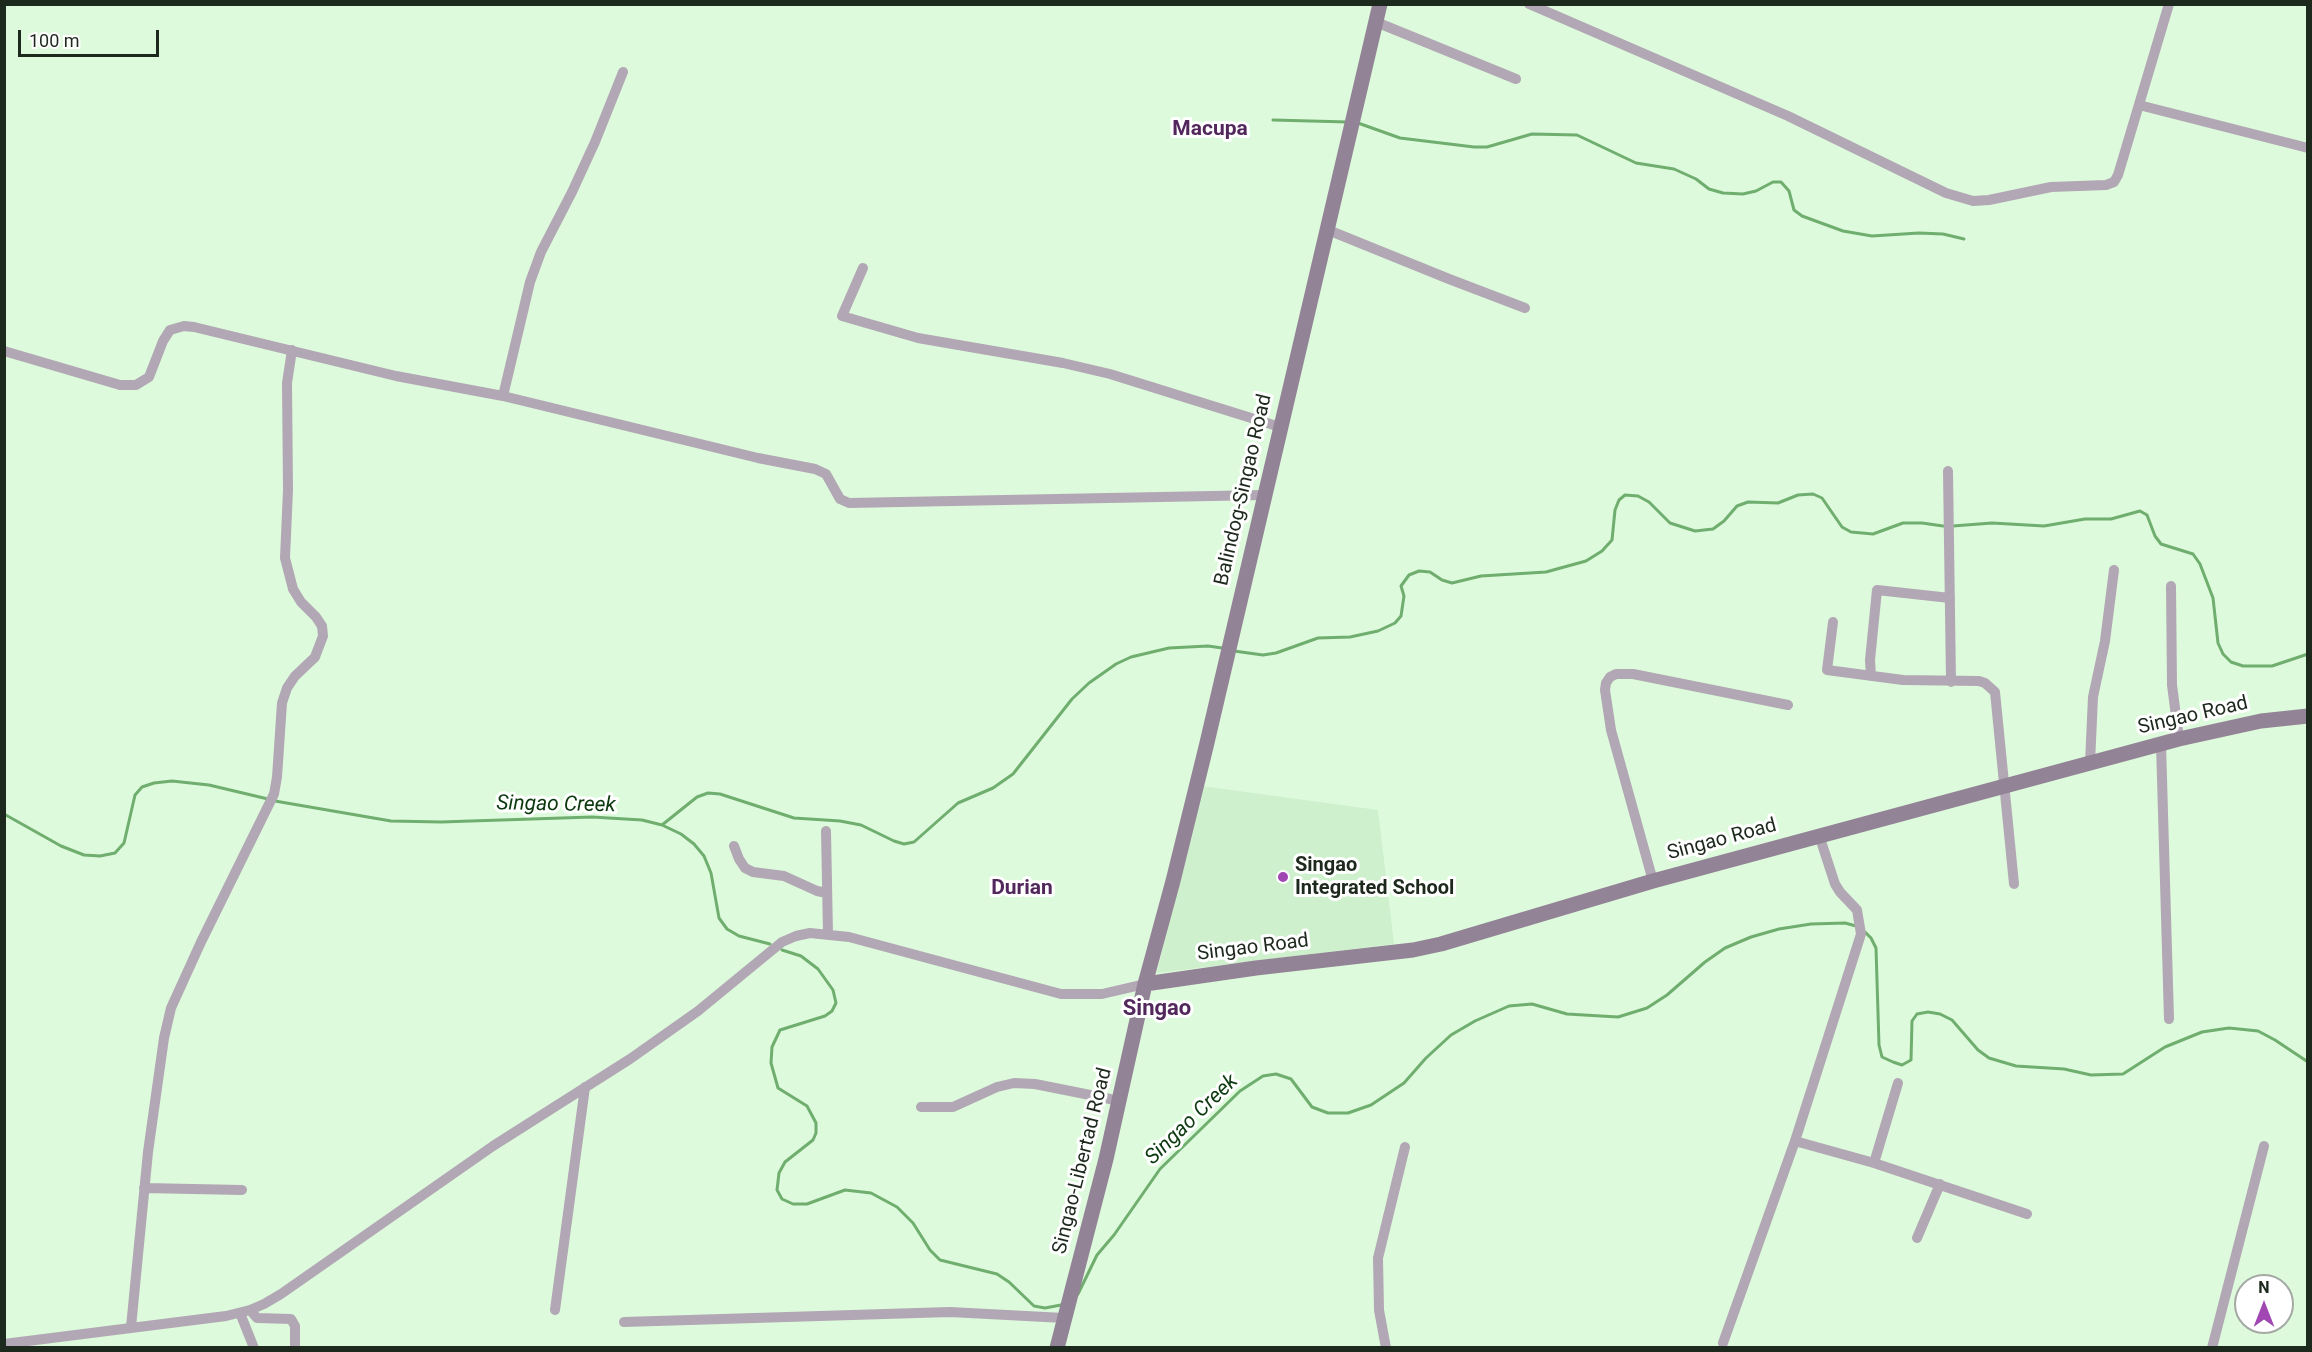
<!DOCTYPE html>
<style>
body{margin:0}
#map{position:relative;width:2312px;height:1352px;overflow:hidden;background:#defadc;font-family:Roboto,sans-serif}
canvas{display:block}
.frame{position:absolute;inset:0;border:6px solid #1e291e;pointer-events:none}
.north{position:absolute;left:2234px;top:1274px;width:60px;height:60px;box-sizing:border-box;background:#fff;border:2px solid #a5a9a5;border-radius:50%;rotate:0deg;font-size:16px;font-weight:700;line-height:24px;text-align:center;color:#1e291e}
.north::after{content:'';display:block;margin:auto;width:21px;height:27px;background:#a047b3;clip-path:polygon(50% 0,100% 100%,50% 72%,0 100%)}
.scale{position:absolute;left:18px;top:30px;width:141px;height:27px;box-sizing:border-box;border:3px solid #1e291e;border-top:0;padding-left:8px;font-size:18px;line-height:21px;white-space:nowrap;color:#1e291e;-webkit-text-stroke:4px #fff;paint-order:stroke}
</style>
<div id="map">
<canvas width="2312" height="1352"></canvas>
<div class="frame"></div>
<div class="north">N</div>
<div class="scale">100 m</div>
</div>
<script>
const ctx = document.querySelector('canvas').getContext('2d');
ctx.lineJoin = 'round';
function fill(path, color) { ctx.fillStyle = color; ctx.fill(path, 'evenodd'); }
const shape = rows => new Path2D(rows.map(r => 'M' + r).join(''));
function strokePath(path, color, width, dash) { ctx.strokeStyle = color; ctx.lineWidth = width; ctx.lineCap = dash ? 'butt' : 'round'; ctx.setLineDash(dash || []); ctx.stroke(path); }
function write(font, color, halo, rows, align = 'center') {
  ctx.font = font + ' Roboto,sans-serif'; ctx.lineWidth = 6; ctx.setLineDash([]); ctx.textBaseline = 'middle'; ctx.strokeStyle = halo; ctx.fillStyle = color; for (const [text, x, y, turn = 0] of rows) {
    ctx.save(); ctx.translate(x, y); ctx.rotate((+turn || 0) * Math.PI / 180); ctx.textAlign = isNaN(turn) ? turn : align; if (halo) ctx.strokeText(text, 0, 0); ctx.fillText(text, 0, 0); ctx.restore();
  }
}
const built = shape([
 [1202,786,1378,810,1394,944,1157,973]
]);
const stream = shape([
 [1273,120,1348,122],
 [1358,123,1400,138,1474,147,1487,147,1532,134,1577,135,1636,163,1674,169,1696,179,1709,189,1723,193,1743,194,1756,191,1773,182,1781,182,1789,191,1794,210,1802,216,1843,231,1872,236,1919,233,1943,234,1964,239],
 [1953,526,1992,523,2044,526,2085,519,2111,519,2140,511,2147,515,2155,536,2161,544,2193,554,2200,564,2213,598,2218,643,2223,654,2231,662,2243,666,2272,666,2308,654],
 [1234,651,1263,655,1276,653,1318,638,1350,637,1378,631,1395,623,1401,616,1404,596,1401,586,1409,575,1419,571,1430,572,1442,580,1452,583,1481,576,1546,572,1586,561,1602,551,1612,540,1615,510,1619,500,1625,495,1638,496,1649,502,1670,523,1695,531,1713,529,1724,521,1737,506,1748,502,1778,503,1798,495,1813,494,1822,498,1842,527,1851,532,1873,534,1903,523,1922,523,1943,526],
 [275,801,391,821,441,822,592,817,642,820,662,825,681,834,694,844,704,856,711,873,719,918,727,929,739,936,770,944],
 [4,814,61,846,84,855,100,856,115,853,124,843,135,795,142,787,154,783,172,781,209,785,268,799],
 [662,825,697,797,708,793,720,794,794,818,840,821,861,825,894,841,904,844,914,842,958,803,993,788,1013,774,1072,699,1089,683,1116,664,1131,657,1169,648,1208,646,1222,648],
 [1865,932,1871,938,1876,948,1879,1045,1882,1057,1893,1062,1902,1065,1911,1060,1912,1021,1917,1014,1928,1012,1940,1014,1952,1020,1978,1050,1989,1058,2016,1066,2064,1069,2091,1075,2123,1074,2165,1047,2202,1032,2229,1028,2258,1031,2275,1040,2308,1062],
 [782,950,801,956,818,969,833,990,836,1003,832,1011,825,1016,780,1030,772,1047,771,1063,778,1088,807,1106,816,1123,816,1133,813,1140,785,1162,779,1173,777,1190,782,1199,793,1204,807,1204,845,1190,871,1193,897,1207,913,1223,930,1250,940,1260,997,1274,1009,1282,1034,1306,1045,1308,1061,1305],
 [1078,1294,1097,1255,1114,1235,1160,1169,1240,1091,1263,1076,1276,1074,1291,1079,1312,1107,1328,1113,1348,1113,1371,1105,1404,1083,1426,1058,1451,1035,1475,1021,1509,1006,1532,1004,1567,1014,1618,1017,1647,1008,1667,995,1705,962,1725,948,1751,937,1779,929,1811,924,1845,923,1856,926]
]);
const street = shape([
 [1529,4,1788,116,1946,193,1973,201,1989,200,2051,187,2106,185,2114,182,2118,175,2169,4],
 [1376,22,1516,79],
 [2139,105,2308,148],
 [1328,230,1449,279,1525,308],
 [863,268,842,316,918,338,1063,363,1110,374,1280,427],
 [4,351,120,385,136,385,149,377,163,341,170,330,184,326,194,327,396,376,503,396,758,458,815,469,826,474,840,499,849,503,1264,495],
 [503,396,530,282,541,252,572,192,595,142,623,72],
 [1948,471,1951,682],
 [2171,586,2172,685,2179,739],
 [1833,622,1827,670,1903,680,1979,681,1985,683,1995,692,2014,884],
 [1871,676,1870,660,1877,590,1950,598],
 [2161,744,2169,1019],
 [2090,763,2093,697,2105,641,2114,570],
 [826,831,828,934],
 [734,846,739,859,745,868,753,872,784,876,817,891,827,893],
 [1653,881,1611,730,1605,690,1606,683,1610,677,1616,674,1633,674,1788,705],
 [921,1107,953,1107,997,1087,1014,1083,1035,1084,1120,1101],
 [1795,1141,1874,1163,2027,1214],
 [1874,1163,1898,1083],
 [144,1188,242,1190],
 [1917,1238,1940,1184],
 [250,1310,257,1318,291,1319,295,1326,295,1348],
 [555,1310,585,1087],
 [240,1313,254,1348],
 [624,1322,950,1312,1064,1318],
 [131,1327,148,1152,164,1038,171,1008,201,942,274,794,277,777,282,703,287,688,295,676,315,657,323,636,322,626,316,617,301,602,293,589,285,558,288,490,287,383,292,350],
 [1723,1343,1795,1141,1861,934,1857,910,1840,892,1835,884,1819,835],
 [4,1344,226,1316,250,1310,264,1304,281,1294,493,1146,630,1059,698,1011,782,942,796,936,810,933,849,937,1061,994,1102,994,1145,984],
 [1386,1348,1379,1310,1378,1258,1405,1147],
 [2212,1348,2264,1146]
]);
const secondary = shape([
 [1145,984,1256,968,1413,950,1441,944,1653,881,2179,739,2261,721,2308,716],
 [1057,1348,1106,1159,1145,984,1173,881,1206,747,1380,4]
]);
const markers = [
 [1283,877,6,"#a047b3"]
];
const streetNames = [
 ["Balindog-Singao Road",1244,490,-77],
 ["Singao Road",2193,716,-13],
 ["Singao Road",1722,840,-15],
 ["Singao Road",1253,948,-7],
 ["Singao-Libertad Road",1083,1161,-76]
];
const poiNames = [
 ["Singao",1295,866],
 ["Integrated School",1295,889]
];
const neighbourhoodNames = [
 ["Macupa",1210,130],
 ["Durian",1022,889]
];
const waterNames = [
 ["Singao Creek",556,805,1],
 ["Singao Creek",1192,1120,-44]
];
const quarterNames = [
 ["Singao",1157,1009]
];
fill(built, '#cef0cd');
strokePath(stream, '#6fae6e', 3);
strokePath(street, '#b2a7b4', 10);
strokePath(secondary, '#938396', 15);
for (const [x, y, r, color] of markers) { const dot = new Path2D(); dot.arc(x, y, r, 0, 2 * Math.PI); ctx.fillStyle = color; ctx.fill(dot); strokePath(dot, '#fff', 2); }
write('20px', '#1e291e', '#fff', streetNames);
write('bold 20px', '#1e291e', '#fff', poiNames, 'left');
write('bold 21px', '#52275b', '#fff', neighbourhoodNames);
write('italic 21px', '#0c390f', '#fff', waterNames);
write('bold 22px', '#52275b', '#fff', quarterNames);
</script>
